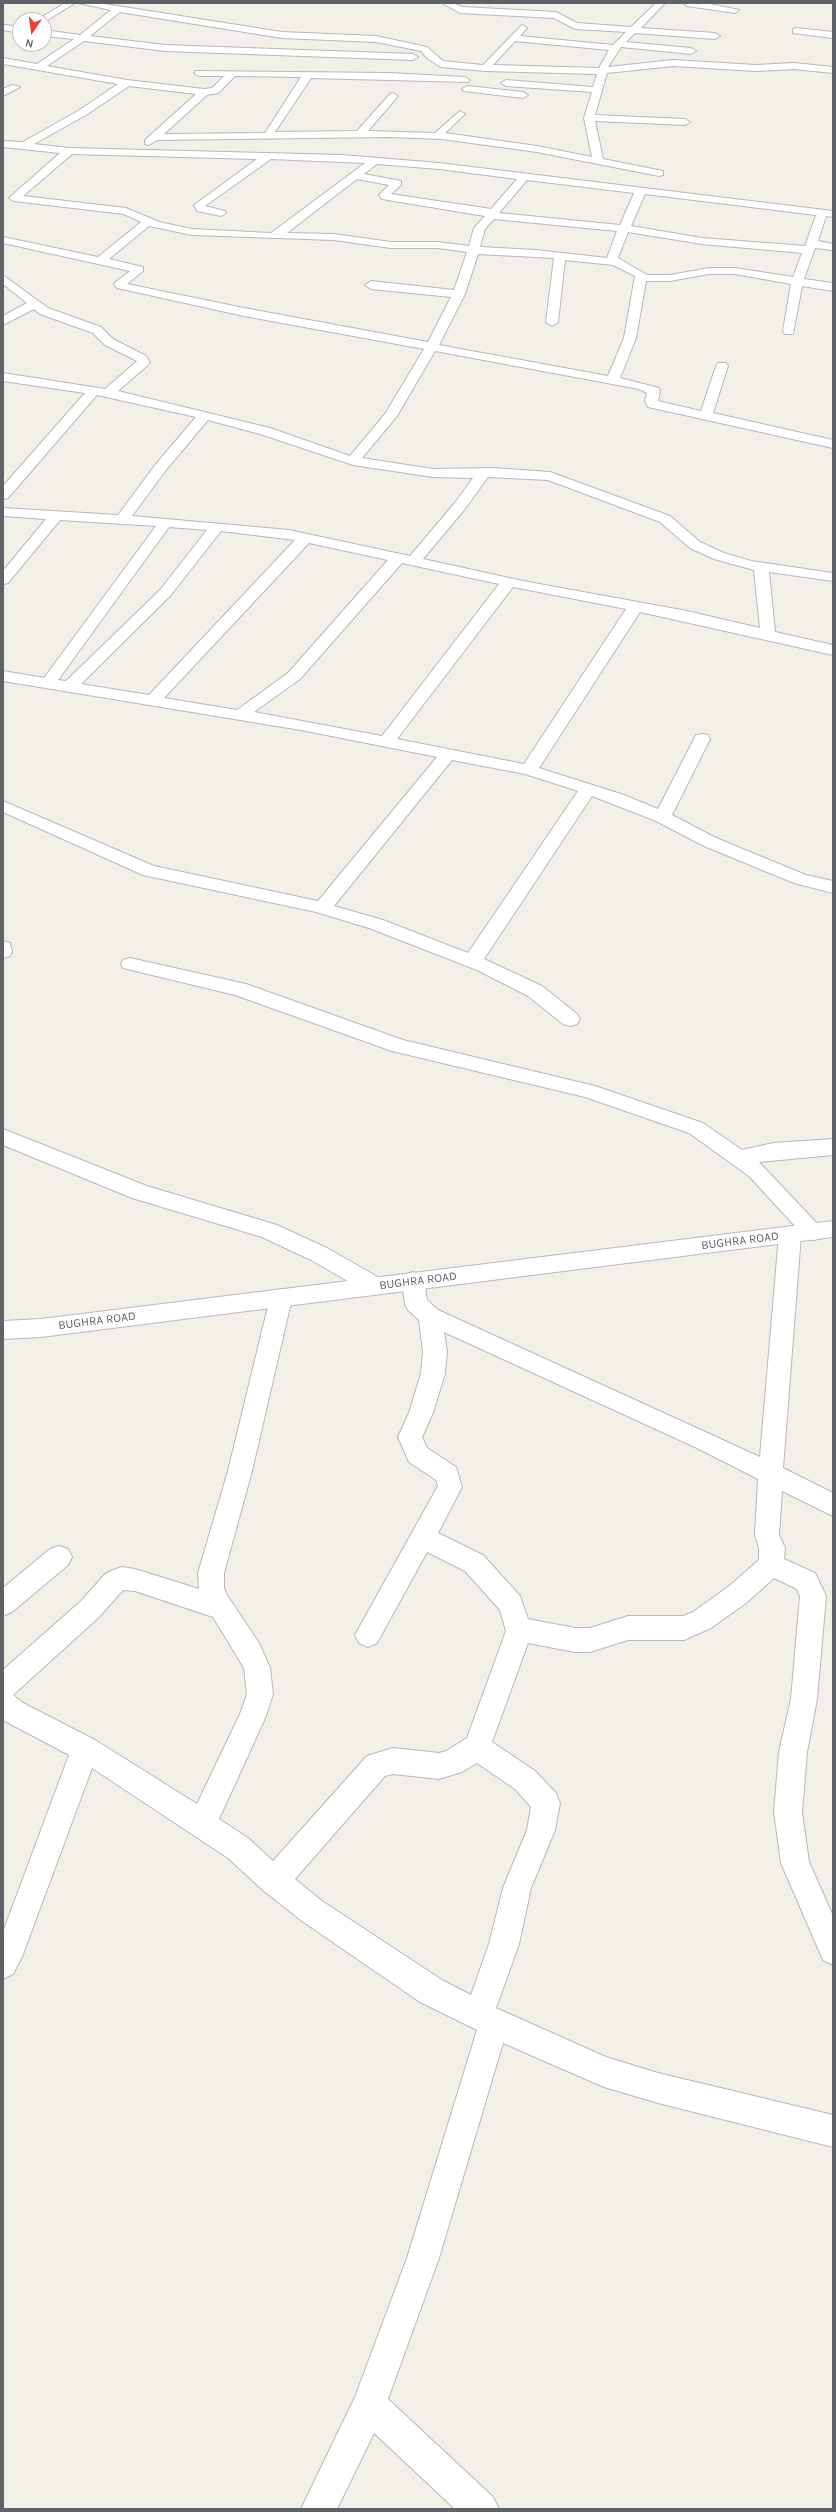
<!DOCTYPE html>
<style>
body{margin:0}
#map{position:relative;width:836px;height:2512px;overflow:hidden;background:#f1efe8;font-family:Karla,sans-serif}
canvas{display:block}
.frame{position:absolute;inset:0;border:4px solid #5f6368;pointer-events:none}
.north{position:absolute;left:12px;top:12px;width:40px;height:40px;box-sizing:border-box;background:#fff;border:1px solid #bfc1c3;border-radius:50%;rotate:193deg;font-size:11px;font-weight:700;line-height:16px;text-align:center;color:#5f6368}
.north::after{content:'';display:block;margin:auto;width:14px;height:18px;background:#ea4335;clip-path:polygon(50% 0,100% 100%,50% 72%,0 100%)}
</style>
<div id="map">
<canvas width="836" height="2512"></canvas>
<div class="frame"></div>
<div class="north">N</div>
</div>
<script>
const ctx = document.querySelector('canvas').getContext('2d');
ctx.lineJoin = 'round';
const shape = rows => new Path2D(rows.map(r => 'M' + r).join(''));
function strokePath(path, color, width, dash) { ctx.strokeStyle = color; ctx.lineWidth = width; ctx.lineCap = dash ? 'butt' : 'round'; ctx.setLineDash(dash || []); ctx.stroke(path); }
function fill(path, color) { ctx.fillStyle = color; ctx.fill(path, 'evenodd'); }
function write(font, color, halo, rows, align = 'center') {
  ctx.font = font + ' Karla,sans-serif'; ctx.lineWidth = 3; ctx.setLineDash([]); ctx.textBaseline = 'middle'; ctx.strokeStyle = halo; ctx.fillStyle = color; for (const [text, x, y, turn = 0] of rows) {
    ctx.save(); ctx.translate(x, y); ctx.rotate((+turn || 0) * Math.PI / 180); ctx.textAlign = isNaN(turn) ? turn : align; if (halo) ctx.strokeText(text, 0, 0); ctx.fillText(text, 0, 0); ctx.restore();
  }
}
const street = shape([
 [65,3,75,3,44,22,44,20,37,20,65,3],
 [78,3,98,3,282,32,376,36,427,47,443,61,483,65,522,25,527,28,520,36,613,45,626,32,575,29,554,18,460,13,442,3,453,3,462,7,556,12,577,23,631,27,656,3,665,3,641,28,715,33,720,36,715,39,635,33,626,42,691,48,696,51,691,54,621,47,608,67,673,60,756,65,794,63,833,67,833,73,794,69,756,71,673,66,607,73,595,115,685,119,690,122,685,125,595,121,603,159,663,171,663,175,659,176,537,152,442,139,389,137,157,140,149,145,145,144,145,140,196,94,129,86,86,115,34,144,69,148,342,155,439,163,833,211,833,217,826,216,818,241,833,244,833,250,815,248,804,279,833,283,833,291,802,286,793,334,785,334,783,331,791,284,735,274,709,274,670,281,646,281,636,338,620,378,659,388,660,391,658,401,701,411,716,366,718,363,726,363,728,366,713,413,833,440,833,448,648,407,645,401,647,393,639,389,435,351,397,416,362,458,433,469,493,468,550,472,670,516,700,542,724,553,751,561,833,573,833,581,769,572,775,632,833,645,833,655,640,612,539,768,624,795,658,809,694,739,696,735,702,734,708,735,710,739,672,815,716,838,806,875,833,881,833,893,794,883,704,846,656,821,592,796,484,959,542,986,577,1014,580,1019,577,1024,570,1026,563,1024,528,996,477,970,369,928,316,912,143,875,3,812,3,801,154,866,318,901,437,757,301,730,3,681,3,671,44,678,156,526,60,520,8,583,3,584,3,571,46,519,3,516,3,508,118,515,156,464,196,417,97,395,8,498,3,499,3,486,85,393,3,381,3,373,105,389,137,361,105,345,93,333,40,314,34,309,3,325,3,316,27,303,3,284,3,275,48,308,101,327,113,339,146,356,150,362,148,365,118,391,270,428,350,456,385,414,424,349,244,316,117,288,114,284,116,282,130,271,3,243,3,237,98,257,141,222,124,214,14,201,9,198,60,153,3,147,3,141,23,142,78,111,118,84,3,64,3,58,37,64,74,39,44,36,44,30,80,35,111,10,78,3],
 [120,12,282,38,376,42,421,51,428,59,441,67,485,71,597,74,593,87,506,80,501,83,506,86,592,92,584,118,592,157,537,146,445,133,465,114,460,111,435,133,368,131,398,96,393,93,390,94,357,131,275,132,311,78,468,82,470,80,465,77,387,73,196,71,194,73,199,76,224,76,212,88,204,89,127,80,47,66,84,41,165,51,413,60,418,57,413,54,165,45,90,36,120,12],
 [515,41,609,50,599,68,493,65,515,41],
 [235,76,301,77,265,133,164,134,207,95,218,93,235,76],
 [72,154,257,159,194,205,197,211,221,216,226,213,225,211,205,206,271,159,365,163,271,233,192,229,159,222,126,208,23,196,72,154],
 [377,164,439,169,517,179,491,209,391,194,401,185,401,181,364,174,377,164],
 [357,179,389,185,379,195,382,199,485,216,474,228,469,246,438,242,391,242,334,234,287,233,357,179],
 [527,180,634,193,620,225,499,213,527,180],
 [645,194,816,215,805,246,702,238,631,226,645,194],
 [494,219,617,231,607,258,536,250,480,247,485,229,494,219],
 [149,226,192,235,334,240,391,248,438,248,467,252,454,290,371,281,365,285,371,289,451,297,428,342,244,308,127,284,143,271,143,267,109,259,149,226],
 [628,232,702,244,802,253,793,277,735,268,709,268,670,275,647,275,618,258,628,232],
 [478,254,554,258,546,322,552,326,558,322,565,260,613,265,635,276,624,338,608,376,439,345,465,294,478,254],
 [208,420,260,434,353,465,433,477,473,478,454,504,410,556,289,530,132,516,166,470,208,420],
 [488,477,548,480,660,522,690,548,714,559,754,570,760,628,687,611,523,581,423,559,464,510,488,477],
 [169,527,207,530,160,590,66,681,58,680,169,527],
 [221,531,295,540,149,695,81,684,170,596,221,531],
 [309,543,388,560,288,673,237,710,164,698,309,543],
 [402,563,499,584,382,736,254,712,300,679,402,563],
 [513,587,626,609,524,764,397,739,513,587],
 [452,760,525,774,578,791,468,953,383,920,334,906,452,760],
 [683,3,705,3,739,10,735,13,687,6,683,3],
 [6,25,20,27,20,33,3,30,3,26,6,25],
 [796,28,833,32,833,38,793,33,793,29,796,28],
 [12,85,20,87,3,96,3,89,12,85],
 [467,86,523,92,528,95,523,98,464,91,462,89,467,86],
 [3,941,10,943,12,952,10,956,3,958,3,941],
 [130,958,246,984,403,1040,595,1086,703,1123,742,1150,773,1143,833,1139,833,1155,759,1162,825,1232,822,1238,814,1240,806,1238,749,1176,689,1133,585,1097,392,1051,235,995,123,968,121,964,123,960,130,958],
 [3,1129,147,1186,277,1225,327,1248,383,1280,386,1286,383,1292,375,1295,367,1292,311,1260,262,1237,132,1198,3,1145,3,1129],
 [790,1227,798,1229,801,1235,783,1468,833,1493,833,1516,782,1491,779,1535,785,1548,784,1559,815,1573,826,1596,817,1699,807,1752,802,1812,809,1862,833,1916,833,1965,823,1960,781,1863,774,1812,779,1752,791,1699,800,1596,797,1589,774,1578,746,1603,711,1628,684,1640,628,1640,590,1652,575,1652,528,1643,492,1742,535,1771,556,1793,560,1803,555,1830,531,1888,519,1944,496,2008,606,2057,658,2073,833,2115,833,2147,658,2103,604,2087,503,2043,439,2258,388,2399,493,2497,499,2509,455,2509,374,2433,337,2509,301,2509,355,2397,407,2258,477,2030,420,2002,302,1921,264,1891,228,1858,92,1768,22,1957,13,1974,3,1979,3,1932,69,1755,3,1720,3,1670,81,1601,105,1574,113,1570,122,1567,135,1569,199,1589,198,1573,228,1471,270,1298,273,1292,281,1289,289,1292,292,1298,252,1471,224,1573,224,1588,227,1595,259,1643,270,1668,273,1694,266,1716,219,1819,248,1838,273,1861,367,1756,393,1748,439,1753,446,1751,467,1738,506,1631,500,1610,465,1571,427,1552,377,1643,368,1647,359,1643,355,1635,438,1486,436,1480,409,1462,398,1437,409,1413,421,1373,423,1352,419,1320,408,1310,405,1304,402,1281,405,1275,413,1272,421,1275,424,1281,427,1300,438,1310,760,1457,779,1235,782,1229,790,1227],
 [444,1332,697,1448,758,1479,755,1535,759,1548,759,1560,728,1587,693,1612,683,1616,628,1616,590,1628,575,1628,528,1619,520,1596,483,1555,438,1533,462,1487,456,1467,427,1448,422,1437,433,1413,445,1373,447,1352,444,1332],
 [123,1590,135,1591,213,1617,244,1668,247,1694,240,1714,197,1804,95,1740,23,1703,13,1695,99,1617,123,1590],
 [477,1763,515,1789,531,1807,527,1830,503,1888,489,1944,471,1995,442,1980,322,1901,295,1879,385,1776,393,1774,439,1779,462,1772,477,1763],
 [59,1546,68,1549,72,1557,68,1565,12,1612,3,1616,3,1588,50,1549,59,1546]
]);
const secondary = shape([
 [833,1221,833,1237,41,1337,3,1339,3,1321,41,1319,833,1221]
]);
const streetNames = [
 ["BUGHRA ROAD",740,1241,-7],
 ["BUGHRA ROAD",418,1281,-7],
 ["BUGHRA ROAD",97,1321,-7]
];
strokePath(street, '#b5b8bc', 2);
strokePath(secondary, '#b6babf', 2);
fill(street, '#fff');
fill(secondary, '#fff');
write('12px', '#5f6368', '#fff', streetNames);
</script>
